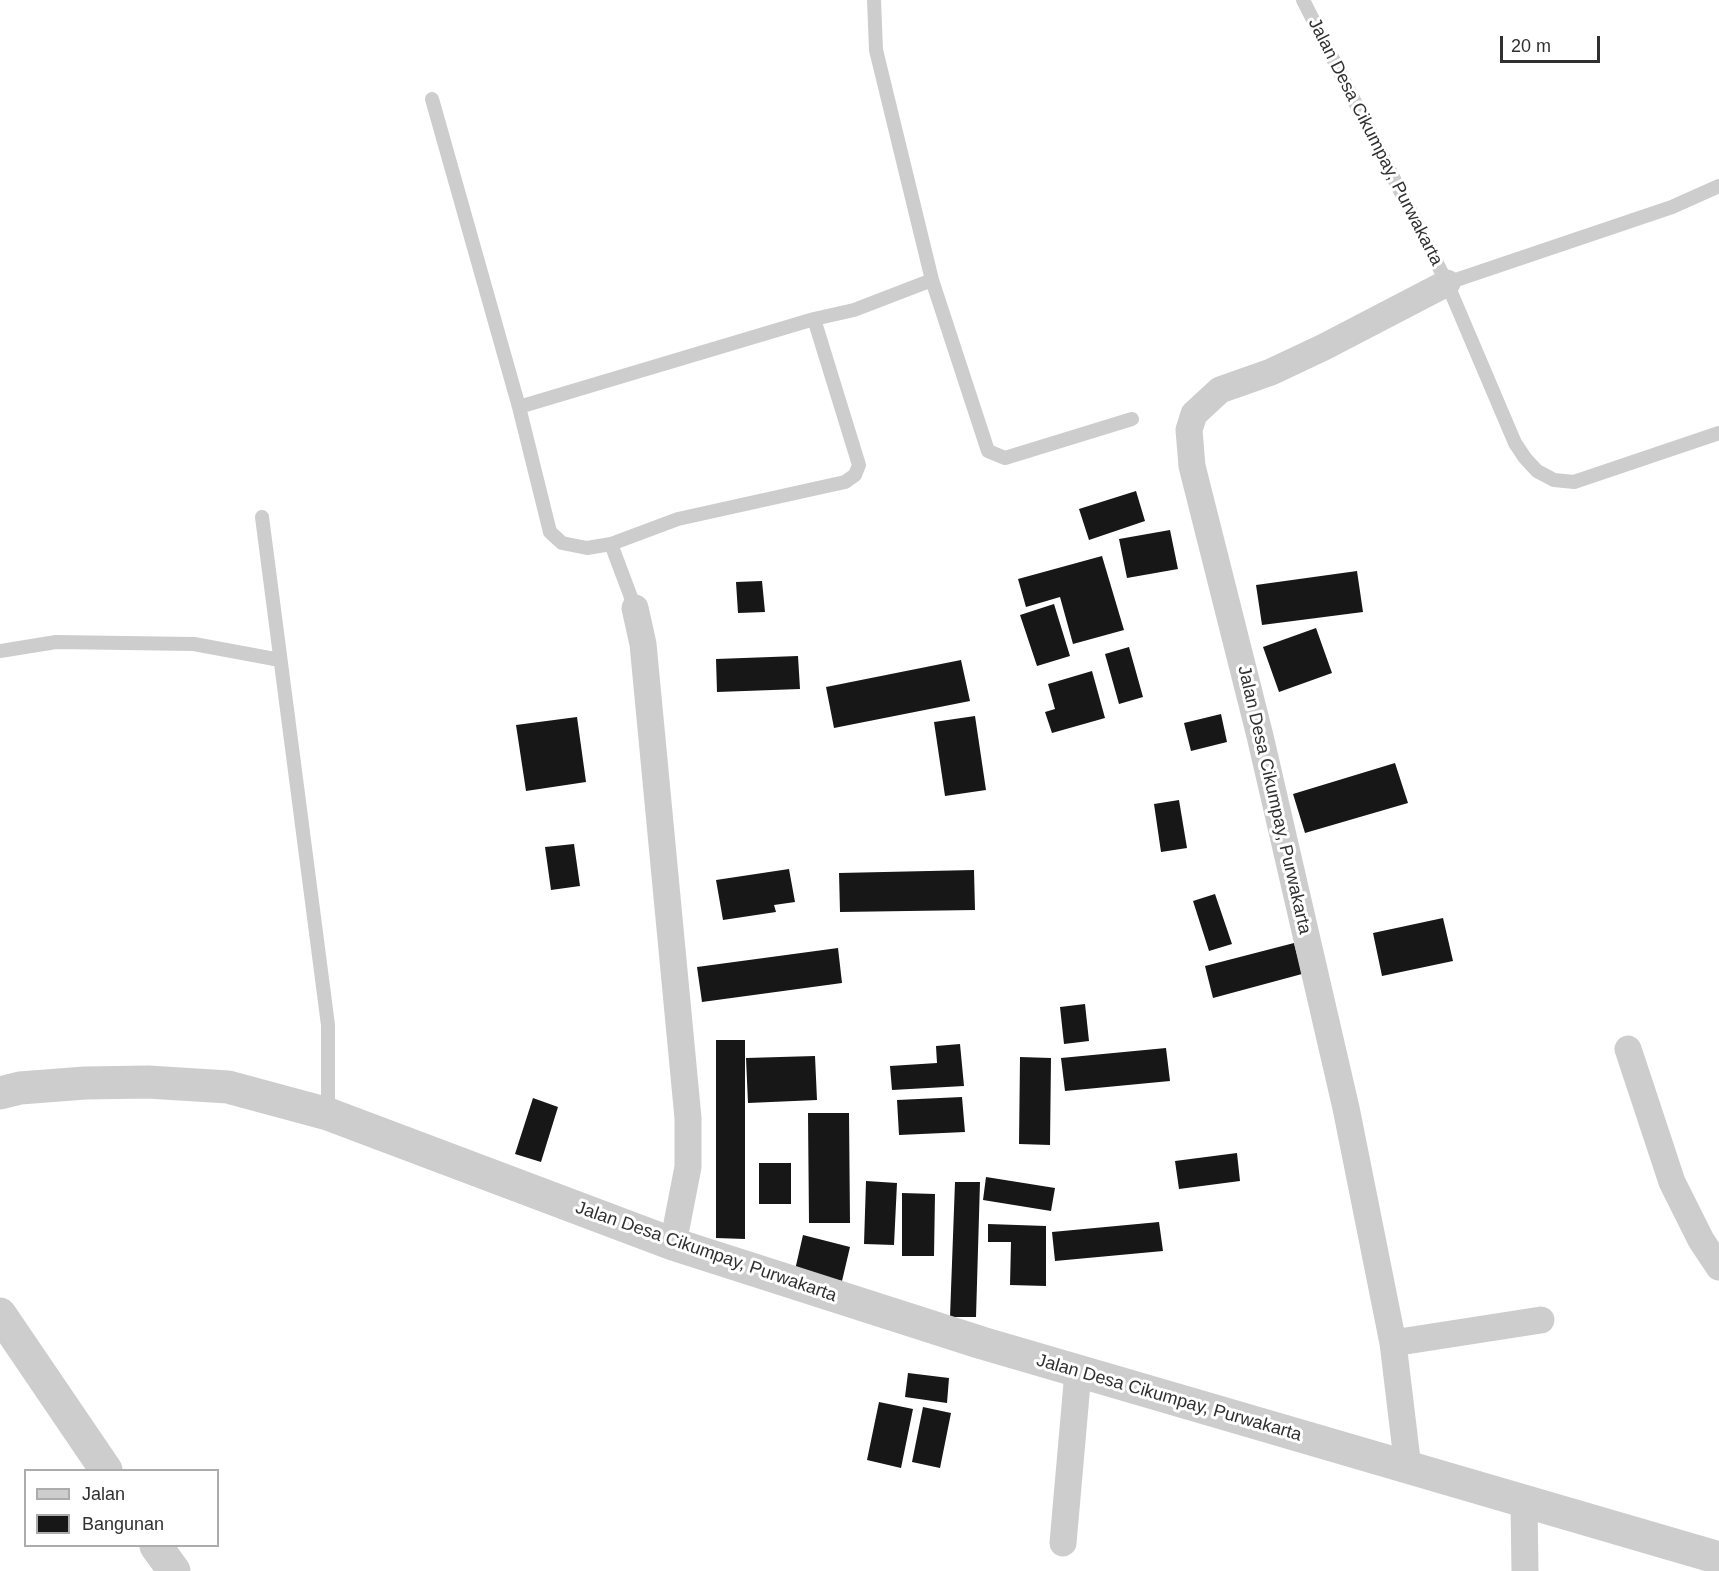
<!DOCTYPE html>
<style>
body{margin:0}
#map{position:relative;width:1719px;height:1571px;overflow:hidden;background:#fff;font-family:Helvetica,sans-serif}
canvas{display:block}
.legend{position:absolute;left:24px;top:1469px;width:195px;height:78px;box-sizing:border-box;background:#fff;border:2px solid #acacac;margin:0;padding:8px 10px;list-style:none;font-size:18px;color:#303030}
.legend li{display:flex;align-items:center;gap:12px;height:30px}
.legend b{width:30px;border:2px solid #acacac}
.scale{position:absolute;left:1500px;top:36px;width:100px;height:27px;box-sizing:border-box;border:3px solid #303030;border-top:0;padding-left:8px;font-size:18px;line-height:21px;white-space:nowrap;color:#303030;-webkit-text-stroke:4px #fff;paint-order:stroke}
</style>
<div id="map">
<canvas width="1719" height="1571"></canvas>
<ul class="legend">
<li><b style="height:8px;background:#cdcdcd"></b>Jalan</li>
<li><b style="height:16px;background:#171717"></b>Bangunan</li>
</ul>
<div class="scale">20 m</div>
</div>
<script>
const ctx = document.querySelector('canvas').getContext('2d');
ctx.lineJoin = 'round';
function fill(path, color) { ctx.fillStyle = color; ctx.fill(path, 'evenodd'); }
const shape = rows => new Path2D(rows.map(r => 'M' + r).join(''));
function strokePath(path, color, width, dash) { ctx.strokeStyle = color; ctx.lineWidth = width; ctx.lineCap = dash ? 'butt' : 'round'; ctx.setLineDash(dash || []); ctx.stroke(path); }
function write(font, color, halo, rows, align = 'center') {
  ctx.font = font + ' Helvetica,sans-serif'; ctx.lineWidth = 6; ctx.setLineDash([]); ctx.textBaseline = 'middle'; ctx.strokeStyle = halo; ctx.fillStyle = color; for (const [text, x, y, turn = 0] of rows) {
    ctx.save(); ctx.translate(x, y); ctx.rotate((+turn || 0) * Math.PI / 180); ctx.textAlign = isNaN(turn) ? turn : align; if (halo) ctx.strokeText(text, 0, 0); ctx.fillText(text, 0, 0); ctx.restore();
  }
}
const building = shape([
 [1136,491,1145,521,1089,540,1079,509],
 [1170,530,1178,569,1127,578,1119,539],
 [1102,556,1124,630,1073,644,1060,597,1026,607,1018,579],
 [1357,571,1363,612,1262,625,1256,585],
 [762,581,765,612,738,613,736,582],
 [1054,604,1070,656,1037,666,1020,615],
 [1316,628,1332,673,1279,692,1263,647],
 [1129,647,1143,697,1119,704,1105,654],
 [798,656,800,689,717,692,716,659],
 [961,660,970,701,834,728,826,687],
 [1092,671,1105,718,1052,733,1045,712,1055,709,1048,684],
 [1221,714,1227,742,1191,751,1184,723],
 [975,716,986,790,945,796,934,722],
 [577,717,586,782,526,791,516,725],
 [1395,763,1408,803,1305,833,1293,794],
 [1179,800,1187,848,1161,852,1154,804],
 [574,844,580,886,551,890,545,847],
 [789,869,795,902,774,905,776,912,723,920,716,880],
 [974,870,975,910,840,912,839,873],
 [1215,894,1232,944,1209,951,1193,901],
 [1443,918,1453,961,1382,976,1373,933],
 [1294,943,1302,974,1213,998,1205,966],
 [838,948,842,983,702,1002,697,967],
 [1085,1004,1089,1041,1064,1044,1060,1007],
 [716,1040,745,1040,745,1239,716,1238],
 [960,1044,964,1086,892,1090,890,1066,937,1063,936,1046],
 [1166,1048,1170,1081,1065,1091,1061,1058],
 [815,1056,817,1100,748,1103,746,1058],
 [1020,1057,1051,1058,1050,1145,1019,1144],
 [962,1097,965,1132,899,1135,897,1100],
 [533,1098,558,1107,541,1162,515,1154],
 [808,1113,849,1113,850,1223,809,1223],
 [1237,1153,1240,1181,1179,1189,1175,1161],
 [759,1163,791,1163,791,1204,759,1204],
 [986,1177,1055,1188,1051,1211,983,1200],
 [866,1181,897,1183,894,1245,864,1244],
 [955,1182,980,1182,976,1317,950,1317],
 [902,1193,935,1194,934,1256,902,1256],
 [1159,1222,1163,1251,1055,1261,1052,1232],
 [988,1224,1046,1226,1046,1286,1010,1285,1011,1242,988,1242],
 [803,1235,850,1247,842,1281,795,1270],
 [908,1373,949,1378,947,1403,905,1397],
 [879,1402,913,1409,901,1468,867,1460],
 [923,1407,951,1413,940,1468,912,1462]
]);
const service = shape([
 [1303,0,1447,283,1515,443,1525,458,1537,471,1554,480,1574,482,1719,433],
 [432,99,519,407,550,532,562,543,587,548,611,544,635,608],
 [932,280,988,451,1005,458,1132,419],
 [1447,283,1672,207,1719,186],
 [519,407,814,319],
 [262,517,328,1025,328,1114],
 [611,544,678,519,845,482,855,475,859,465,814,319,854,310,932,280,876,50,874,0],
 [0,651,56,642,194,644,280,660]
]);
const minor = shape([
 [635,608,643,644,688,1118,688,1167,673,1244],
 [1628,1049,1672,1182,1701,1240,1719,1267],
 [1393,1343,1541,1320],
 [1408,1468,1393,1343,1346,1108,1260,736,1192,466,1189,430,1194,414,1220,390,1271,372,1324,347,1447,283],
 [1524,1503,1525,1571],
 [1063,1543,1078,1372]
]);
const tertiary = shape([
 [0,1093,20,1088,85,1083,148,1082,228,1087,328,1114,673,1244,982,1343,1719,1558],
 [0,1314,106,1470],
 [156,1546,174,1571]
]);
const streetNames = [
 ["Jalan Desa Cikumpay, Purwakarta",1375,142,63],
 ["Jalan Desa Cikumpay, Purwakarta",1274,800,77],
 ["Jalan Desa Cikumpay, Purwakarta",706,1252,19],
 ["Jalan Desa Cikumpay, Purwakarta",1169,1398,16]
];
fill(building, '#171717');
strokePath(service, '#cdcdcd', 14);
strokePath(minor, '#cdcdcd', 27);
strokePath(tertiary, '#cdcdcd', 33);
write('18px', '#303030', '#fff', streetNames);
</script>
